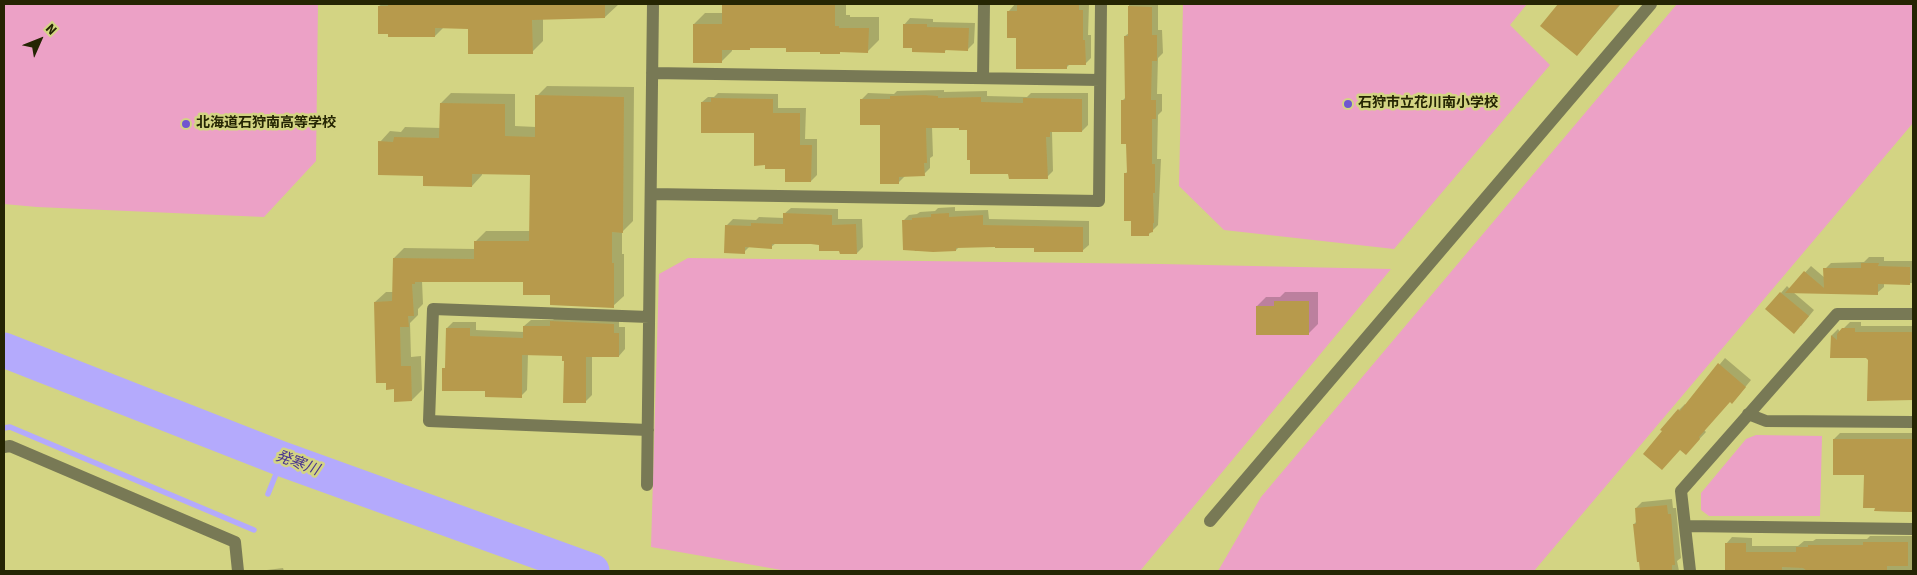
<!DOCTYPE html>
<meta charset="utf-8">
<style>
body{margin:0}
#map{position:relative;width:1917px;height:575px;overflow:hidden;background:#d3d483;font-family:"Source Sans 3",sans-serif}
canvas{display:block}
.frame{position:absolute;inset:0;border:5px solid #252503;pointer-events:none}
.north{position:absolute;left:15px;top:15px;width:50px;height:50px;-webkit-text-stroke:4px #d3d483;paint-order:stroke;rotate:46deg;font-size:14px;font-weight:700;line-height:20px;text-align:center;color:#252503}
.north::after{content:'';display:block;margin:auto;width:18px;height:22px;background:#252503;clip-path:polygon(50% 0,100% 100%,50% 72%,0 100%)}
</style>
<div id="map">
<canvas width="1917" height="575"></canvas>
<div class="frame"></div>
<div class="north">N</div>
</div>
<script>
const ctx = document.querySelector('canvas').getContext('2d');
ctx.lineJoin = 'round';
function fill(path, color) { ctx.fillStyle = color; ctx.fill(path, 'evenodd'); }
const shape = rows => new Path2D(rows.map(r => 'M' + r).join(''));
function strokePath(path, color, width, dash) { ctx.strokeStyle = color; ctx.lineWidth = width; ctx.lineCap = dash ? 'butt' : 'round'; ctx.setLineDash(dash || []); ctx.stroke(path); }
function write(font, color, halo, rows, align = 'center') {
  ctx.font = font + ' "Source Sans 3","Noto Sans JP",sans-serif'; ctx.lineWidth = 5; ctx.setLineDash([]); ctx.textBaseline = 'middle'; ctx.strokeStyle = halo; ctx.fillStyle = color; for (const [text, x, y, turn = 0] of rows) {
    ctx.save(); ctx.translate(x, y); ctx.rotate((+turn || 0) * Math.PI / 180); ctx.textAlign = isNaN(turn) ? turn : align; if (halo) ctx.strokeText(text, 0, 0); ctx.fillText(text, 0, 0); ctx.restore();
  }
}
const green = shape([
 [4,4,318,4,316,161,264,217,37,207,4,204],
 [1183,4,1527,4,1510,25,1550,65,1394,249,1224,230,1179,186],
 [1677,4,1913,4,1913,123,1534,571,1218,571,1261,497],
 [688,258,1161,264,1391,269,1140,571,787,571,651,547,659,274],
 [1756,435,1822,436,1820,516,1709,516,1701,510,1701,493,1746,439]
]);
const shadow = shape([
 [382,4,619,4,605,17,543,19,543,41,532,52,469,27,444,27,435,36,379,6],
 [723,4,846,4,846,15,850,15,850,17,879,17,879,40,868,51,822,51,787,47,732,48,732,51,721,62,694,24,705,13,723,13],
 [1015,4,1089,5,1088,35,1091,35,1091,58,1085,64,1070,64,1066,68,1017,37,1009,11],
 [1129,4,1158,4,1158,30,1162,30,1163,53,1158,58,1157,94,1162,94,1162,111,1158,115,1157,159,1161,159,1158,225,1149,234,1132,219,1125,174,1128,171,1127,143,1123,100,1126,97,1125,36,1129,33],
 [1560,4,1621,4,1577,55,1542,26],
 [910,18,933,19,933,22,975,23,974,43,968,49,947,49,945,51,904,25],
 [547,86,634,87,633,221,622,232,622,254,624,254,624,296,613,306,552,294,524,281,422,281,423,304,418,309,418,315,410,323,411,357,421,356,422,390,412,400,395,388,375,302,386,292,393,292,394,258,404,248,476,249,476,241,486,231,530,231,531,174,482,173,482,175,472,186,425,175,380,142,390,131,401,132,405,127,441,128,441,103,451,93,515,94,515,126,536,127,537,96],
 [944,90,944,92,987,91,987,96,1027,97,1031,93,1088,93,1088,125,1082,131,1052,132,1053,171,1047,177,1010,173,969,129,960,127,932,127,933,156,930,158,930,168,924,174,906,175,899,182,881,124,862,99,868,93,894,94,897,91],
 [718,93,778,94,778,108,806,108,805,139,817,139,817,175,811,181,786,168,755,131,702,102,708,97,714,97],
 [955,207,955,211,988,210,989,219,1089,221,1089,245,1082,251,1035,246,959,247,956,250,915,251,903,221,909,215,917,214,920,212,935,211,938,208],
 [791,208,838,209,838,219,862,219,863,247,857,253,821,244,776,243,771,247,750,246,744,252,726,226,733,219,756,220,759,217,784,218,784,214],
 [1869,257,1884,257,1884,261,1913,261,1913,283,1884,283,1884,287,1877,293,1793,292,1814,310,1801,326,1767,309,1787,286,1790,289,1811,266,1825,278,1825,269,1831,263,1864,262],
 [1285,292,1318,292,1318,324,1308,334,1257,306,1266,297,1280,297],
 [557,316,619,318,619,327,625,327,625,349,619,356,592,356,592,395,585,402,563,354,528,354,527,390,521,396,486,390,444,369,447,366,447,328,453,322,476,322,476,330,524,332,524,326,531,320,553,320],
 [1850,322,1861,322,1861,326,1913,326,1913,400,1868,399,1869,360,1867,357,1832,356,1832,335,1838,329,1840,332],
 [1725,358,1751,380,1738,396,1730,401,1704,430,1706,432,1692,447,1679,410,1685,404,1686,405],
 [1840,433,1913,433,1913,512,1876,511,1865,473,1834,439],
 [1672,499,1673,508,1676,508,1681,558,1677,561,1679,571,1642,571,1634,524,1637,521,1636,508,1642,502],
 [1870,536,1913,536,1913,571,1726,571,1726,544,1732,537,1752,538,1752,546,1798,546,1804,541,1813,541,1816,539,1867,539],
 [283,568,284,571,266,571,267,570]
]);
const stream = shape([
 [4,428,10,427,254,530],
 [268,494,282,459]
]);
const river = shape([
 [4,350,282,459,592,571]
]);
const building = shape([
 [388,4,605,4,605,18,532,20,533,54,468,54,468,29,435,28,435,37,388,37,388,34,378,34,378,6,388,6],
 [722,4,835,4,835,26,839,26,839,28,869,28,868,53,840,52,840,54,820,54,820,52,786,52,786,48,750,48,750,50,722,50,722,63,693,63,693,24,722,24],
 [1017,4,1079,4,1079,10,1083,10,1083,40,1085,40,1086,65,1067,65,1067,69,1016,69,1016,38,1007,38,1007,11,1017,11],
 [1558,4,1620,4,1577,56,1540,26],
 [1128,6,1152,7,1152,35,1157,35,1157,61,1152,61,1151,100,1156,100,1156,119,1152,119,1152,164,1155,164,1155,193,1153,193,1154,223,1153,223,1153,232,1149,233,1149,236,1131,236,1131,221,1124,221,1124,173,1127,173,1126,144,1121,144,1121,100,1125,100,1124,36,1128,36],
 [903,24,927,24,927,27,969,28,968,51,945,50,945,53,912,52,912,48,903,48],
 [535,95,624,97,623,233,612,232,612,263,614,263,614,308,550,305,550,295,523,295,523,282,415,282,415,284,412,284,414,316,408,316,409,327,400,327,401,366,411,366,412,401,394,402,394,389,386,390,386,383,376,383,374,302,392,301,393,258,474,259,474,241,529,241,530,175,472,174,472,187,423,186,423,176,378,175,378,141,393,142,394,137,439,138,440,103,505,104,505,136,535,137],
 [924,95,938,96,938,98,981,97,981,102,1023,103,1023,98,1082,99,1082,132,1050,132,1050,137,1046,137,1048,179,1009,179,1008,174,970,174,970,160,967,160,967,130,959,130,959,128,926,128,927,163,924,163,925,176,899,177,899,184,880,184,880,125,860,125,860,99,890,99,890,96],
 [711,98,773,99,773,113,800,113,800,145,812,145,811,182,785,182,785,169,765,169,765,165,754,166,754,133,701,133,701,102,711,102],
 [783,213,832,215,832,225,856,224,857,254,840,254,839,251,819,251,819,245,811,244,772,244,772,249,745,247,745,254,724,253,725,225,751,226,751,223,783,224],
 [949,213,949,217,983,215,983,225,1083,227,1083,252,1034,252,1034,248,995,248,995,247,956,248,956,251,933,252,903,250,902,220,912,220,912,218,931,217,931,214],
 [1861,263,1879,263,1878,266,1910,267,1910,285,1878,284,1878,295,1785,293,1804,271,1824,288,1823,268,1861,268],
 [1780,292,1809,316,1794,334,1765,309],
 [1274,301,1309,301,1309,335,1256,335,1256,306,1274,306],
 [550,321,614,324,614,333,619,333,619,357,586,357,586,403,563,403,564,361,562,361,562,356,522,355,522,398,485,397,485,391,442,391,442,368,445,368,446,328,470,328,470,336,523,338,523,326,550,326],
 [1842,328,1855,328,1855,332,1913,332,1913,400,1867,401,1868,360,1866,358,1830,358,1831,335,1837,340,1837,334],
 [1718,363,1746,387,1732,404,1730,402,1699,437,1700,439,1686,455,1680,450,1662,470,1643,454,1662,431,1660,430,1678,409,1680,411],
 [1833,439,1913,439,1913,512,1874,511,1875,508,1863,508,1864,475,1833,475],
 [1667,505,1668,514,1671,514,1675,565,1672,565,1672,571,1640,571,1639,562,1637,562,1633,524,1636,524,1635,508],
 [1863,542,1908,542,1908,566,1887,566,1887,571,1807,571,1803,568,1782,567,1782,571,1725,571,1725,543,1746,543,1746,552,1796,552,1796,547,1808,547,1808,545,1863,545]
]);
const minor = shape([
 [652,73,1100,80],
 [983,78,984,4],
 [651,194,1099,201,1101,4],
 [1748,414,1766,421,1913,422],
 [648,430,429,421,433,309,649,317],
 [4,447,10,446,235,542,238,571],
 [647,485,653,4],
 [1210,521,1651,4],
 [1685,526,1913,529],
 [1690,571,1681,491,1837,314,1913,314]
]);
const markers = [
 [1348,104,5,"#7056d0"],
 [186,124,5,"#7056d0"]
];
const poiNames = [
 ["石狩市立花川南小学校",1358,104],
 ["北海道石狩南高等学校",196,124]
];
const waterNames = [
 ["発寒川",297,464,20]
];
fill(green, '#eca1c6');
fill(shadow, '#0003');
strokePath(stream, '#b4aafc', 5.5);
strokePath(river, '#b4aafc', 35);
fill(building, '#b79a4c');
strokePath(minor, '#787955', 12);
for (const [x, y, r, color] of markers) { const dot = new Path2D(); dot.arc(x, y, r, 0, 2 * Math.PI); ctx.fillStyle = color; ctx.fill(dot); strokePath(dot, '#d3d483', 2); }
write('bold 14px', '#252503', '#d3d483', poiNames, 'left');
write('italic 15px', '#48338f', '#d3d483', waterNames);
</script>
